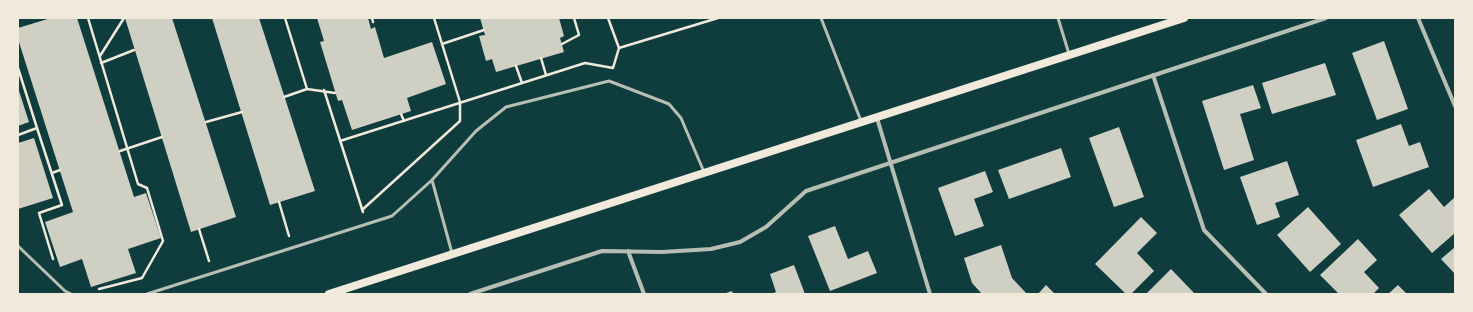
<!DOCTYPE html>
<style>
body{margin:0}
#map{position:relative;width:1473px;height:312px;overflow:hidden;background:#0f3d3e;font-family:"Varela Round",sans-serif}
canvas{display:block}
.frame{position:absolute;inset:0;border:19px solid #f1e9da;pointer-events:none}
</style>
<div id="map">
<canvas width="1473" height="312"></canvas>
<div class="frame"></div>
</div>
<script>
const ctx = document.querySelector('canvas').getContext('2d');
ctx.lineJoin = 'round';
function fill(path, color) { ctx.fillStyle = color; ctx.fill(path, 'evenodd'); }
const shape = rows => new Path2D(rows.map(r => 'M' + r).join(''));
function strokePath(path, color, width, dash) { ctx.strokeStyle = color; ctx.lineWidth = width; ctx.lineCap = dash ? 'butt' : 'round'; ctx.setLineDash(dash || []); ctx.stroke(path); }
const building = shape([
 [51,18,77,18,134,197,146,193,161,238,128,249,136,273,91,287,82,259,60,267,45,222,73,212,18,39,18,28],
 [125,18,172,18,236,217,191,232],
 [212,18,259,18,315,191,270,205],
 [317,18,368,18,371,29,375,27,384,58,432,42,446,84,407,98,411,111,352,130,342,100,338,101,320,42,324,41],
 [480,18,559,18,564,36,560,38,564,52,496,72,492,59,486,61,479,36,485,35],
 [1384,41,1408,109,1377,120,1352,53],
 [1325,63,1336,95,1272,114,1262,83],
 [1253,85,1261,108,1240,114,1254,160,1224,170,1202,101],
 [18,88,29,122,18,126],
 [1401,124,1409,146,1420,142,1429,167,1373,187,1356,140],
 [1119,127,1144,197,1114,207,1089,138],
 [34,138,53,198,18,209,18,143],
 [1061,148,1071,177,1009,199,998,170],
 [1287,161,1299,195,1275,203,1280,217,1257,225,1240,177],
 [985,171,993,192,974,199,984,226,955,236,938,188],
 [1429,189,1444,207,1455,197,1455,233,1432,253,1399,215],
 [1308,207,1341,244,1310,272,1277,235],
 [1141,217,1157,233,1137,253,1154,271,1131,294,1126,294,1095,264],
 [835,226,848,259,868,251,877,273,830,291,808,236],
 [1358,239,1377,260,1364,272,1379,288,1373,294,1339,294,1320,275],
 [1001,245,1012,278,1027,294,982,294,972,283,964,258],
 [1455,247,1455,274,1441,259],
 [794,265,805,294,771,294,776,292,770,274],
 [1171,269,1195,294,1146,294],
 [1046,285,1055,294,1038,294],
 [1398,285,1407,294,1388,294],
 [732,291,733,294,723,294]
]);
const path = shape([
 [88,18,138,184,147,188,163,241,142,278,99,289],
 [285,18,307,89],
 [372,18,373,22],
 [608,18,619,48,718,18],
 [442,44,484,30],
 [562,44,579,35,574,18],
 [100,56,124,18],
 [541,58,546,75],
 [101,63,134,50],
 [516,66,522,83],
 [18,68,37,128],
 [324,90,363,212],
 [284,97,307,89,335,93],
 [401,114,404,121],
 [206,122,242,112],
 [18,135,37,128,62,205,39,213,53,259],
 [340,141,585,63,613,68,619,48],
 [120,151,162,137],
 [52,173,60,170],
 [279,202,289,236],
 [362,210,460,121,460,102,434,18],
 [199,229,209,261]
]);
const service = shape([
 [821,18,861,121],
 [1058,18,1069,54],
 [432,180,452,253],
 [18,246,65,291,71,294],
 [147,294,392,216,432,180,476,131,506,107,609,81,669,104,681,118,704,172]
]);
const minor = shape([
 [1418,18,1455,106],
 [1153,75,1204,230,1266,294],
 [877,118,930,294],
 [628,251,644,294],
 [470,294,602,251,662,252,711,249,740,242,766,227,806,191,1326,18]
]);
const secondary = shape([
 [329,294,1184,18]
]);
fill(building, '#cfcfc3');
strokePath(path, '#f1e9da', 2.5);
strokePath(service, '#b8beb3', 3);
strokePath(minor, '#b8beb3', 4);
strokePath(secondary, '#f1e9da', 8);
</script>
